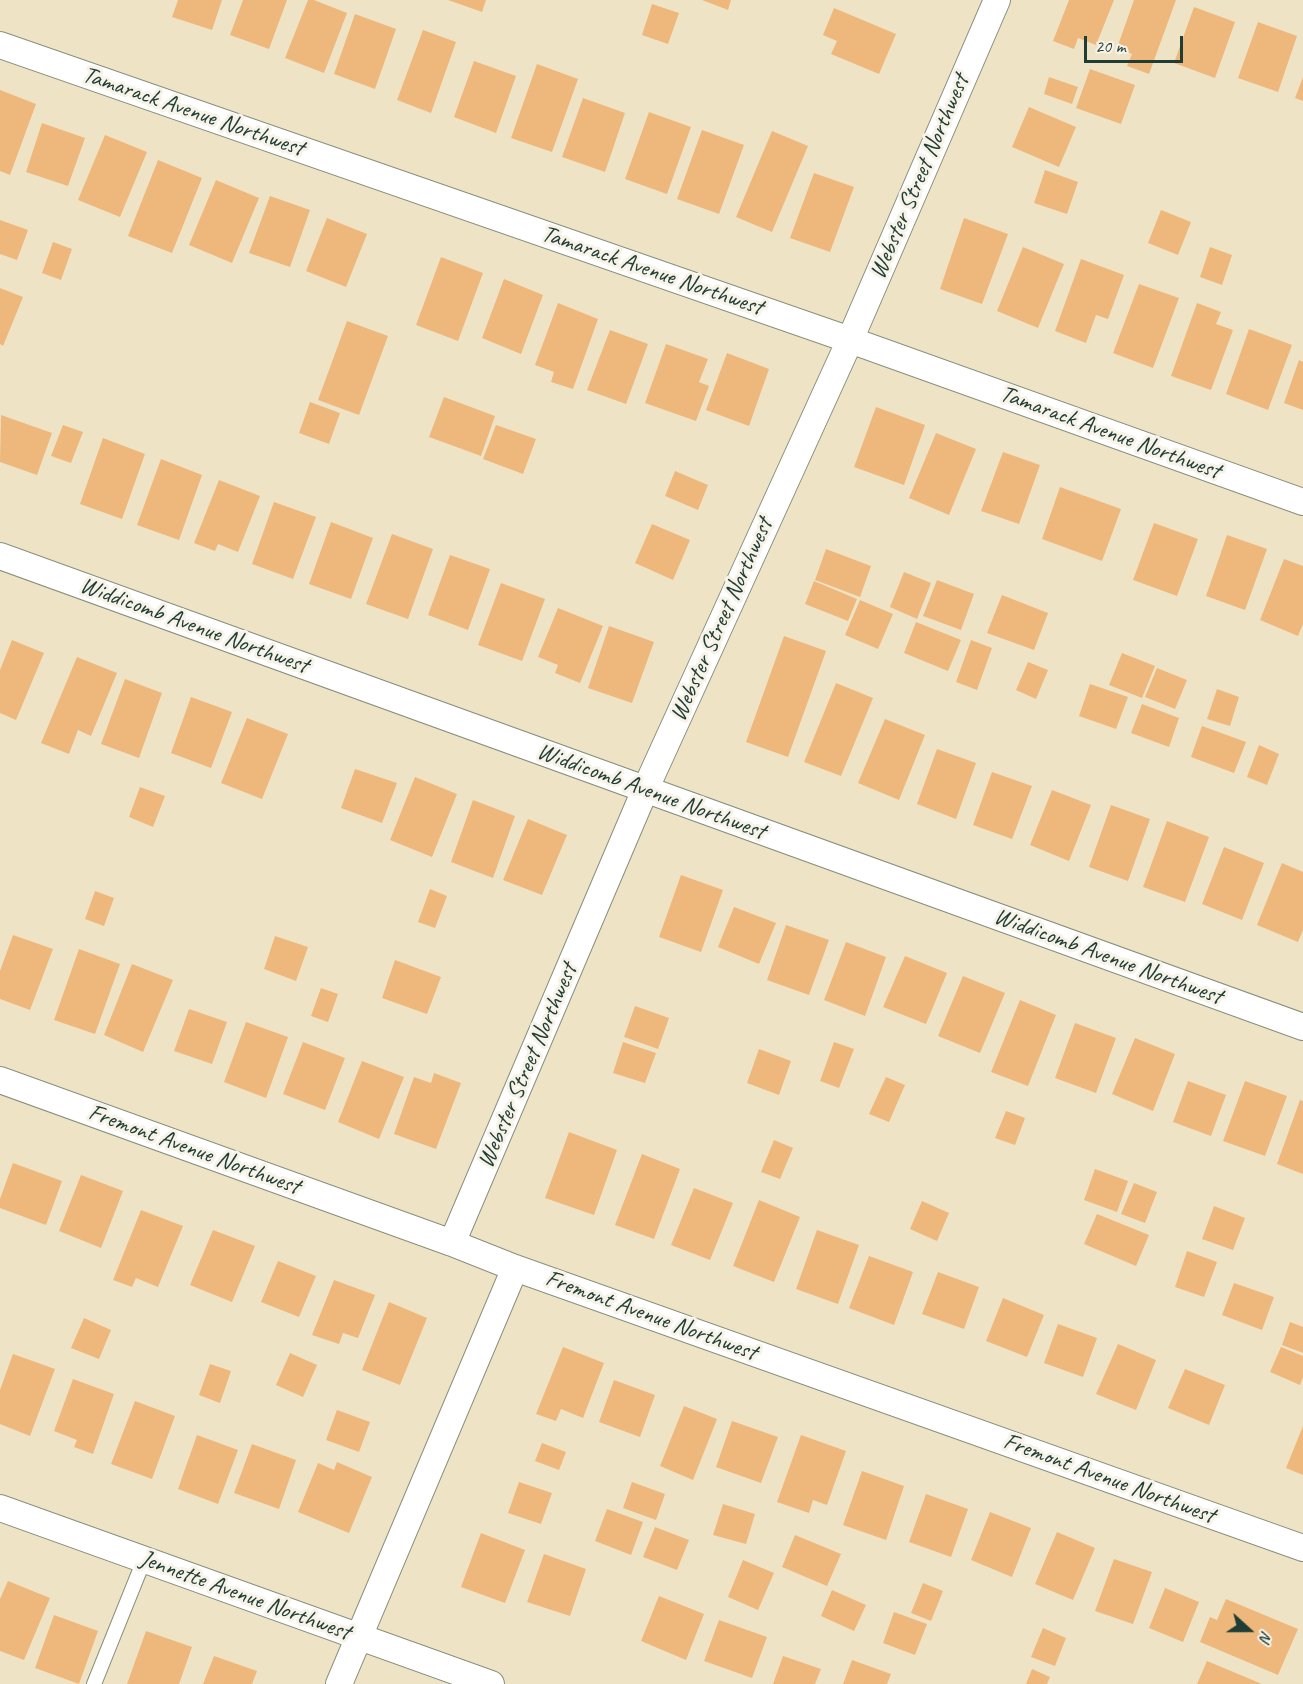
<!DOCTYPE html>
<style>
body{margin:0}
#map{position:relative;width:1303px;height:1684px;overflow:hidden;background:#efe3c6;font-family:Caveat,sans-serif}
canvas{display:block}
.north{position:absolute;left:1219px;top:1600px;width:60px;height:60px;-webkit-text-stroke:4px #f7f3e8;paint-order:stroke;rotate:111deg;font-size:16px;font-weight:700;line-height:24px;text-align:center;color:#1f3d34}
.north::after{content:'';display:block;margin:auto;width:21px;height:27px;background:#1f3d34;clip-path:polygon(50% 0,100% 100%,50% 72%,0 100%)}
.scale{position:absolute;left:1084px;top:36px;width:99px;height:27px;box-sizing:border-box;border:3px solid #1f3d34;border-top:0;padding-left:8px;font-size:18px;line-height:21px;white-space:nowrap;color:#1f3d34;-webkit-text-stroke:4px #f7f3e8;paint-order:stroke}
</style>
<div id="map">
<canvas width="1303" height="1684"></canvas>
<div class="north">N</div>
<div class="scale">20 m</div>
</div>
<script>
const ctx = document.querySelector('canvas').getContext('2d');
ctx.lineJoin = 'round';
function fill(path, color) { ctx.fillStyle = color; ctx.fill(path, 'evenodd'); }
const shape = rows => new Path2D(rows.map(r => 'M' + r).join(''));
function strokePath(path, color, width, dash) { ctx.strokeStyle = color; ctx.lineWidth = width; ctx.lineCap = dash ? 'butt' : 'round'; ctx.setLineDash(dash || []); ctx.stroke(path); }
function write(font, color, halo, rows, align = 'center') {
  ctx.font = font + ' Caveat,sans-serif'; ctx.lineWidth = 6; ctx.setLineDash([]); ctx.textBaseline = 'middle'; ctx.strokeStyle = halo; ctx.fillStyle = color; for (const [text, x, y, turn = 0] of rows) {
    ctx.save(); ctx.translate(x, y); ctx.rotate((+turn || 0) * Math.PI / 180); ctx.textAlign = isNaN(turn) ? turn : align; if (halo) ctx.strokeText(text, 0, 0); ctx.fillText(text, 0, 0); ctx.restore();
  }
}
const building = shape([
 [178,0,222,0,212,30,172,17],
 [243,0,287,0,269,49,230,35],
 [308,0,314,0,347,13,324,73,285,58],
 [448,0,486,0,482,12],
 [702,0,731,0,728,10],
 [1069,0,1114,0,1096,45,1078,38,1074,49,1053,41],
 [1134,0,1176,0,1149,74,1127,66,1132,54,1117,48],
 [652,4,679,13,668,44,642,35],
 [1194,7,1235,22,1215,78,1174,63],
 [834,8,896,34,879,74,831,54,837,41,823,35],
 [355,14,396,29,375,89,334,74],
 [1258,22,1297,36,1278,92,1238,78],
 [423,30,456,42,431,113,397,100],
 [474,61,516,76,496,133,454,117],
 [537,64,578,79,552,152,511,138],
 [1090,69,1135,85,1121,124,1076,108],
 [1049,77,1078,87,1072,104,1044,94],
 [1303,77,1303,101,1295,98],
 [0,90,36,104,10,175,0,171],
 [583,98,625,113,605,172,562,157],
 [1029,107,1076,127,1059,167,1012,147],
 [649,112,691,127,667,194,625,179],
 [42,123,85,138,68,186,26,172],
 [702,130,744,145,719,214,677,199],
 [772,131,808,146,772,232,736,217],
 [105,135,147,152,120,217,78,200],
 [158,160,202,178,172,253,128,236],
 [1045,170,1078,182,1067,214,1034,203],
 [814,173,854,187,830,252,790,238],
 [216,180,259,198,232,263,189,245],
 [270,196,310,210,290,267,249,253],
 [1161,210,1191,222,1178,255,1148,243],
 [327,218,367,234,346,287,306,271],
 [964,218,1008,234,982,304,940,289],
 [0,220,28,230,17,260,0,254],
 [53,242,72,249,61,280,42,273],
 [1023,247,1064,264,1038,328,997,311],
 [1210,247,1232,255,1222,285,1200,277],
 [441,257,483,273,458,341,416,325],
 [1081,259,1124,275,1108,319,1096,315,1086,343,1055,331],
 [504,279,543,295,521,354,482,338],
 [1139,284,1179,298,1153,368,1113,353],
 [0,288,23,297,3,346,0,344],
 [558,303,598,319,573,389,551,382,554,372,535,365],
 [1197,303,1221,312,1216,324,1233,330,1211,390,1171,376],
 [347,321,388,336,359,415,318,400],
 [1249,329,1292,345,1268,410,1226,394],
 [610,330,648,344,626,404,587,390],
 [666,344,708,359,699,382,709,386,696,421,645,403],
 [727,353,769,369,749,426,706,410],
 [1299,360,1303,362,1303,410,1284,403],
 [444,397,495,416,481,456,429,437],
 [310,402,340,413,329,444,299,433],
 [876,407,925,425,904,485,854,467],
 [1,415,52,433,37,475,0,462],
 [63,425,83,432,71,463,51,456],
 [496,425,536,439,523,474,483,459],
 [936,433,976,449,949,515,909,498],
 [103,438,145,454,122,519,80,504],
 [1003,452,1040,465,1019,524,981,511],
 [161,459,202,475,179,540,137,525],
 [675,471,708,485,698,510,665,496],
 [219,480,260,496,238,552,218,544,215,551,194,543],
 [1060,487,1121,509,1102,561,1042,539],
 [274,502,316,517,293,579,252,564],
 [331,522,373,538,351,599,309,584],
 [1154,523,1198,539,1177,596,1133,580],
 [652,524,690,540,673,580,635,563],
 [392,534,433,549,408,619,366,604],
 [1227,535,1267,549,1245,610,1206,596],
 [826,549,871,566,860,597,815,580],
 [450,555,490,569,468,630,428,615],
 [1284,559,1303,566,1303,624,1298,636,1260,620],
 [904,572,931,583,917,619,890,607],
 [937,580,974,594,961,630,923,616],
 [814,581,857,599,848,621,805,604],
 [501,583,545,599,522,661,478,645],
 [1002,595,1048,613,1034,650,987,633],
 [860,600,893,614,878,649,845,635],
 [558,608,603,626,580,683,555,673,558,665,538,657],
 [916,622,961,640,948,671,904,653],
 [609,626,654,642,632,703,588,688],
 [784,636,826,651,788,757,746,742],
 [12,640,44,653,16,720,0,713,0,670],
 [971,640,992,648,977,690,956,682],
 [1122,653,1155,666,1142,698,1109,685],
 [77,657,117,673,91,736,78,730,69,754,41,743],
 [1028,662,1048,670,1036,699,1016,690],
 [1157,668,1187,680,1175,709,1145,697],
 [125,679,162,693,139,758,101,744],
 [836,683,873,698,841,776,804,762],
 [1090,684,1128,697,1116,729,1079,716],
 [1217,689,1239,697,1230,726,1207,719],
 [191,697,232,712,211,768,171,753],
 [1142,704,1179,718,1169,747,1131,733],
 [247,718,288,734,262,799,221,783],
 [885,719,925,735,899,800,858,783],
 [1202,726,1246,742,1234,773,1191,757],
 [1259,745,1279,754,1267,785,1247,777],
 [937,749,976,763,956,819,917,804],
 [355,769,397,783,382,823,341,808],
 [992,772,1032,786,1012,839,973,825],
 [415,777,457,794,432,857,390,840],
 [140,787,165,796,153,827,129,817],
 [1052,790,1091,805,1069,861,1030,845],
 [473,800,515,816,493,878,451,862],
 [1111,805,1150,819,1128,881,1089,867],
 [528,819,567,835,542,895,503,880],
 [1167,821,1209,837,1185,902,1143,887],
 [1224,847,1264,863,1242,920,1202,904],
 [1282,863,1303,872,1303,930,1298,942,1257,925],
 [681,875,723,890,701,952,659,937],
 [430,889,447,896,435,928,418,922],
 [95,891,114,898,104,926,85,919],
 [734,907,776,923,759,964,718,947],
 [786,925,829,940,809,995,767,980],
 [13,935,53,949,30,1010,0,999,0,971],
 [275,936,308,947,296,981,264,969],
 [846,942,886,957,865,1016,824,1000],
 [79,949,120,964,95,1034,54,1020],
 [905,956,947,973,926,1024,883,1007],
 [395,960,441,977,427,1014,382,998],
 [132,964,173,980,143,1052,104,1035],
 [963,976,1005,993,980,1053,938,1036],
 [321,988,338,994,328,1022,311,1016],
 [1020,1000,1056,1015,1028,1086,991,1072],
 [635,1006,669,1018,658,1049,624,1037],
 [189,1009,227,1022,212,1064,174,1051],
 [246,1022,288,1037,266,1098,224,1082],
 [1075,1023,1116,1038,1096,1093,1055,1078],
 [1135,1038,1175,1054,1153,1111,1112,1094],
 [303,1042,345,1058,325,1110,283,1094],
 [623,1042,656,1053,645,1083,613,1073],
 [834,1042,854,1049,839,1088,820,1081],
 [759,1049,791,1061,779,1095,747,1083],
 [362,1061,404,1077,379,1139,338,1122],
 [434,1073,461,1083,436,1149,394,1134,414,1077,431,1083],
 [886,1077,905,1085,889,1122,869,1114],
 [1188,1081,1226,1095,1211,1136,1173,1122],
 [1245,1081,1287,1096,1265,1156,1223,1141],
 [1300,1100,1303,1101,1303,1174,1277,1164],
 [1006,1111,1025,1118,1015,1145,995,1138],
 [569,1132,617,1150,594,1215,545,1198],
 [774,1140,793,1148,780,1179,761,1172],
 [642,1154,680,1169,654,1239,615,1225],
 [13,1163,62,1181,46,1225,0,1208,0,1199],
 [1095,1169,1128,1181,1117,1212,1084,1200],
 [81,1175,123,1191,101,1248,59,1231],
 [1134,1183,1157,1192,1145,1223,1121,1214],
 [694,1188,733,1203,710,1260,671,1245],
 [759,1200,800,1217,774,1282,733,1266],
 [922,1201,949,1213,937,1241,910,1229],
 [1214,1206,1245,1218,1233,1250,1202,1239],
 [141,1210,183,1226,158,1287,136,1278,132,1287,113,1280],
 [1097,1214,1149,1235,1136,1266,1084,1244],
 [213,1230,255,1246,232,1302,190,1285],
 [817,1230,859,1245,838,1304,796,1289],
 [1187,1251,1217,1262,1204,1297,1175,1287],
 [869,1256,913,1272,894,1325,849,1308],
 [278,1261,316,1276,299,1317,261,1302],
 [938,1272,979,1287,964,1329,922,1314],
 [334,1280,375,1295,358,1338,343,1333,339,1344,312,1335],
 [1234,1283,1274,1297,1262,1330,1222,1315],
 [1003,1298,1044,1315,1027,1357,986,1341],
 [389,1302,427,1318,400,1385,362,1370],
 [84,1318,111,1330,99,1359,71,1348],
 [1290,1322,1303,1327,1303,1353,1282,1345],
 [1058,1324,1097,1338,1083,1377,1044,1363],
 [1118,1344,1156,1360,1136,1410,1096,1394],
 [563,1347,604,1363,583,1418,561,1409,556,1421,536,1414],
 [1281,1347,1303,1356,1303,1377,1300,1385,1270,1372],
 [290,1353,317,1365,303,1397,276,1385],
 [13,1354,55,1369,30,1436,0,1424,0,1390],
 [210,1364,231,1371,220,1403,199,1395],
 [1185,1369,1225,1385,1209,1425,1168,1408],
 [73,1379,114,1394,93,1454,74,1447,77,1440,54,1431],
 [614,1380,655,1395,640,1437,599,1422],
 [135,1401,175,1416,152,1479,111,1464],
 [684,1406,717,1419,693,1480,660,1466],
 [337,1410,370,1422,359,1452,326,1440],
 [732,1421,778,1437,761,1483,716,1467],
 [1303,1426,1303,1475,1286,1468],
 [197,1435,238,1450,218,1504,178,1489],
 [801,1435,846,1451,827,1505,813,1500,809,1513,777,1502],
 [542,1443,566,1452,559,1470,535,1461],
 [252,1444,296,1460,279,1509,234,1493],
 [337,1462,372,1477,349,1533,298,1512,318,1463,334,1470],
 [862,1471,904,1486,886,1540,843,1525],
 [519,1482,552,1493,541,1524,508,1513],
 [632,1482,665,1494,656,1520,623,1508],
 [926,1494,968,1509,951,1557,909,1542],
 [723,1504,755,1514,746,1544,713,1535],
 [607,1509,643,1522,631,1555,595,1541],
 [990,1512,1031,1528,1012,1577,971,1560],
 [655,1527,689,1540,677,1570,643,1557],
 [1057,1532,1095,1548,1073,1600,1035,1584],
 [481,1533,525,1550,505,1603,461,1587],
 [795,1535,841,1554,827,1586,782,1567],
 [544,1554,586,1569,570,1616,527,1602],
 [1114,1559,1152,1572,1133,1624,1095,1611],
 [743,1560,774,1573,758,1610,728,1597],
 [8,1581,50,1598,24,1660,0,1651,0,1599],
 [923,1583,943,1591,931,1621,911,1613],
 [1165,1588,1199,1602,1183,1642,1149,1628],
 [832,1590,866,1605,854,1631,821,1616],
 [659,1596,704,1614,686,1660,641,1641],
 [1226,1599,1298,1629,1278,1675,1200,1642,1210,1617,1217,1620],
 [894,1612,927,1624,915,1655,883,1643],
 [54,1615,98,1631,79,1684,35,1668],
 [719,1620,767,1637,752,1678,704,1661],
 [1043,1628,1066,1638,1055,1666,1031,1657],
 [146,1631,192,1647,179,1684,127,1684],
 [214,1656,257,1671,252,1684,203,1684],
 [783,1656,821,1669,815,1684,773,1684],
 [852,1660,891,1674,887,1684,843,1684],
 [1207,1661,1262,1684,1197,1684],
 [1032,1669,1050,1677,1047,1684,1026,1684]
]);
const service = shape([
 [94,1684,144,1560]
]);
const minor = shape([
 [0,45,850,340,1303,502],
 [0,556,1303,1027],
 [0,1080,452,1243,515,1268,1303,1548],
 [452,1243,645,790,850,340,997,0],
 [0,1508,491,1684],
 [339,1684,515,1268]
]);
const streetNames = [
 ["Tamarack Avenue Northwest",193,112,19],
 ["Webster Street Northwest",920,177,-67],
 ["Tamarack Avenue Northwest",652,271,19],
 ["Tamarack Avenue Northwest",1110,433,20],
 ["Webster Street Northwest",722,620,-66],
 ["Widdicomb Avenue Northwest",194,626,20],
 ["Widdicomb Avenue Northwest",651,792,20],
 ["Widdicomb Avenue Northwest",1108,957,20],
 ["Webster Street Northwest",528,1066,-67],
 ["Fremont Avenue Northwest",194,1150,20],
 ["Fremont Avenue Northwest",651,1316,20],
 ["Fremont Avenue Northwest",1109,1479,20],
 ["Jennette Avenue Northwest",245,1596,20]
];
fill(building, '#eeb87c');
strokePath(service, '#87907d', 16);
strokePath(minor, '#87907d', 28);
strokePath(service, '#fff', 14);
strokePath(minor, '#fff', 26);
write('24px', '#1f3d34', '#f7f3e8', streetNames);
</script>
